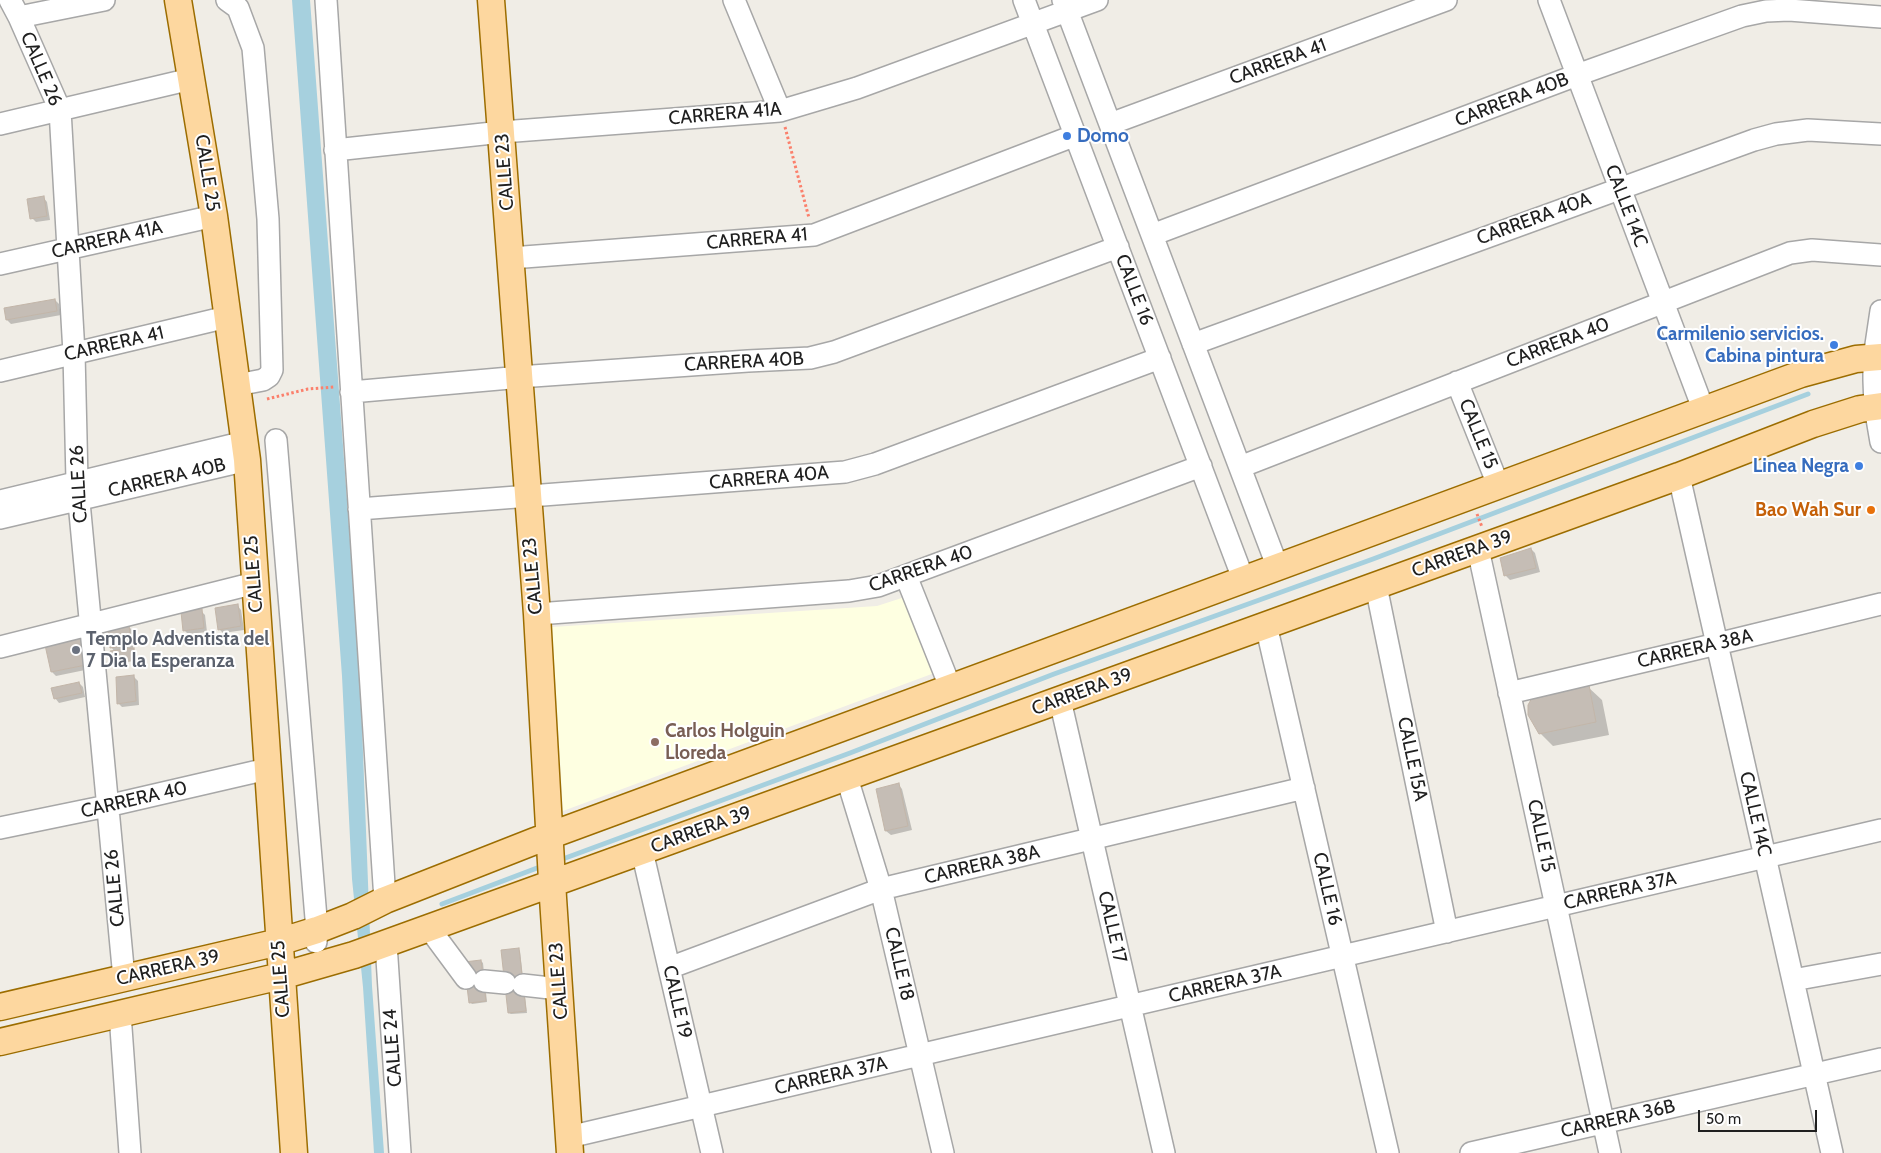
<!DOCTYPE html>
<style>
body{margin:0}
#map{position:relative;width:1881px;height:1153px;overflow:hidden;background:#f0ede6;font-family:Cabin,sans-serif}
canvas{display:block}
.scale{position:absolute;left:1698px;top:1110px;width:119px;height:22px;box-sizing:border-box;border:2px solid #202020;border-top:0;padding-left:6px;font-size:15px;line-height:18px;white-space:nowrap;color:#202020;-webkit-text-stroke:4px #fff;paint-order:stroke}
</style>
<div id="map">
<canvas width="1881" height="1153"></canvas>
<div class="scale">50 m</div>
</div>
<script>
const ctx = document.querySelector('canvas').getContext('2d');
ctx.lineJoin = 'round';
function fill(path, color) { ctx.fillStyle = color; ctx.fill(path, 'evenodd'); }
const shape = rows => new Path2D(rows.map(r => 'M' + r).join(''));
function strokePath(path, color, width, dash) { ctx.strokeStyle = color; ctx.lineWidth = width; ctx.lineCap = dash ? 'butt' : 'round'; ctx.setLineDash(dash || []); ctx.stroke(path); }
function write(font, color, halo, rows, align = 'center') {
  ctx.font = font + ' Cabin,sans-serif'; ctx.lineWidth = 4; ctx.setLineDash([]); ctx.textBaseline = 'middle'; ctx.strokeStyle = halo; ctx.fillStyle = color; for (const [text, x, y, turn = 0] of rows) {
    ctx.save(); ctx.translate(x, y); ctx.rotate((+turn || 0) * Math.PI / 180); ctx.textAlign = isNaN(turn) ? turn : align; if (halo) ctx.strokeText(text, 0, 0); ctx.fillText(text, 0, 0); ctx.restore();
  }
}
const education = shape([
 [911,595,937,672,563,811,552,627,877,606]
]);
const water = shape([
 [292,0,310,0,360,675,372,986,384,1153,374,1153,363,987,352,879,342,676]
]);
const shadow = shape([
 [43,197,47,202,50,220,36,222,32,218],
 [55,300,59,304,61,315,11,324,7,320,5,309],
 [1531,549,1535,553,1540,572,1510,580,1506,576],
 [237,605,241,610,244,630,223,633,219,629],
 [201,611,205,615,207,632,188,634,184,630],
 [128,626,132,630,134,661,114,664,113,662,115,652,111,647],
 [80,639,90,669,56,676,52,672,47,646],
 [134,677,138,681,139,705,122,707,118,703],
 [79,683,83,687,85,697,59,703,55,698],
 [1588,687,1602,700,1609,735,1553,746,1540,733],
 [898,784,902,789,912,830,891,835,886,831],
 [518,949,520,951,527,1013,511,1014,509,1013],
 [481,961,483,963,487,1002,472,1004,470,1002]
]);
const stream = shape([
 [560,860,850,753,1054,674,1373,559,1808,394],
 [442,904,545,865]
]);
const building = shape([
 [44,196,47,216,30,219,27,199,44,196],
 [55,299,57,311,6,320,4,308,55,299],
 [1531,548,1536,568,1504,576,1500,558,1531,548],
 [238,604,241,626,218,630,215,608,238,604],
 [202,609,204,628,183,631,181,612,202,609],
 [129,625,131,645,110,648,108,633,112,626,129,625],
 [81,637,86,665,51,672,45,645,81,637],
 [134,648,135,660,112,663,110,651,134,648],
 [134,675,136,701,117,704,116,677,134,675],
 [79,682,82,693,54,699,51,688,79,682],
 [1589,685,1596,722,1539,734,1528,715,1528,705,1533,696,1589,685],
 [899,783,908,826,885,831,876,789,899,783],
 [519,948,526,1011,508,1013,501,950,519,948],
 [481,960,486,1001,469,1003,464,962,481,960]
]);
const path = shape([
 [785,127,809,218],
 [267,399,308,389,334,387],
 [1477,514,1482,527]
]);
const minor = shape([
 [10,0,19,17,60,110,74,353,77,481,124,978],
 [227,0,238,8,253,48,268,219,272,370,269,376,263,380,237,385],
 [326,0,385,900],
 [734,0,780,111],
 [1024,0,1244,581],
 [1063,0,1278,568],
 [1549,0,1704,411],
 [19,17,104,0],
 [0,124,191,79],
 [1110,124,1446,0],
 [335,150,502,132,780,111,857,88,1097,0],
 [1152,235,1577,75,1742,16,1766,11,1789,10,1881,17],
 [511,258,814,235,1076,135],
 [0,264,214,216],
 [1881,311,1874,358,1874,380,1875,407,1881,442],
 [1193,344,1754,140,1776,134,1808,130,1881,134],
 [0,371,227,317],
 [1457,382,1499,487],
 [351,392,533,376,748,361,810,358,834,352,1118,247],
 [276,440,317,930,316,942],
 [1240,467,1790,253,1812,250,1881,255],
 [1679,476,1832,1153],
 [0,501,245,442],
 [359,509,845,472,875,464,1160,358],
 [0,518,247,460],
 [1478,549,1610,1153],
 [906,576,951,689],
 [1376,586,1447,932],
 [537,614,849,591,878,586,1201,466],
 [1266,625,1388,1153],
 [0,647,255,583],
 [1509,693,1717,644,1881,604],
 [1060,700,1164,1153],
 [847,778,881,889,943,1153],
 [0,828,107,806,267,769],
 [642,851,712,1153],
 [429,928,466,978],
 [386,944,400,1153],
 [669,968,881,889,1304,788],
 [1793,980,1881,964],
 [484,981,505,983],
 [523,985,559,989],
 [120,1014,130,1153],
 [569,1137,1881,830],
 [1471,1153,1881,1059]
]);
const major = shape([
 [178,0,214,216,247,460,294,1153],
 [491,0,537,614,553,898,570,1153],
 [0,1007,279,942,317,930,353,916,385,900,535,841,1801,374,1856,359,1881,357],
 [0,1042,281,976,354,955,1679,476,1813,424,1860,409,1881,406]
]);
const markers = [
 [1067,136,5,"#3f7fe0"],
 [1834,345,5,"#3f7fe0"],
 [1859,466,5,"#3f7fe0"],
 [1871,510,5,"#e8710a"],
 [76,650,5,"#6b7280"],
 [655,742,5,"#8d6e63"]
];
const streetNames = [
 ["CARRERA 41",1278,62,-20],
 ["CALLE 26",41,69,67],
 ["CARRERA 40B",1512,100,-21],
 ["CARRERA 41A",725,114,-5],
 ["CALLE 23",505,172,-94],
 ["CALLE 25",207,173,81],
 ["CALLE 14C",1626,206,69],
 ["CARRERA 40A",1534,219,-20],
 ["CARRERA 41",757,239,-5],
 ["CARRERA 41A",107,240,-13],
 ["CALLE 16",1134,290,69],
 ["CARRERA 40",1558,343,-21],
 ["CARRERA 41",114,344,-13],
 ["CARRERA 40B",744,362,-3],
 ["CALLE 15",1478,434,68],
 ["CARRERA 40B",167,478,-13],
 ["CARRERA 40A",769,478,-5],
 ["CALLE 26",79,484,-93],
 ["CARRERA 39",1462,554,-20],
 ["CARRERA 40",921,569,-19],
 ["CALLE 25",254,574,-94],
 ["CALLE 23",533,576,-95],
 ["CARRERA 38A",1695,649,-13],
 ["CARRERA 39",1082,692,-20],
 ["CALLE 15A",1412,759,78],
 ["CARRERA 40",134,800,-13],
 ["CALLE 14C",1755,814,77],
 ["CARRERA 39",701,830,-20],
 ["CALLE 15",1541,836,78],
 ["CARRERA 38A",982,865,-13],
 ["CALLE 26",115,888,-95],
 ["CALLE 16",1327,889,77],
 ["CARRERA 37A",1620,891,-13],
 ["CALLE 17",1112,927,77],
 ["CALLE 18",899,964,77],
 ["CARRERA 39",168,968,-13],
 ["CALLE 25",281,979,-94],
 ["CALLE 23",559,981,-94],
 ["CARRERA 37A",1225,984,-13],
 ["CALLE 19",677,1002,77],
 ["CALLE 24",393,1048,-94],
 ["CARRERA 37A",831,1076,-13],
 ["CARRERA 36B",1618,1119,-13]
];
const shopNames = [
 ["Domo",1077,136,"left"],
 ["Carmilenio servicios.",1824,334],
 ["Cabina pintura",1824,356],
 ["Linea Negra",1849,466]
];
const foodNames = [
 ["Bao Wah Sur",1861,510]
];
const worshipNames = [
 ["Templo Adventista del",86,639],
 ["7 Dia la Esperanza",86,661]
];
const educationNames = [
 ["Carlos Holguin",665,731],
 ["Lloreda",665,753]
];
fill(education, '#feffe1');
fill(water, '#a6d0de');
fill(shadow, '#0003');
strokePath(stream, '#a6d0de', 5);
fill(building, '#c5bdb5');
strokePath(building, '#c2b5a8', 1);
strokePath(minor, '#a7a7a7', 24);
strokePath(major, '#9c6d00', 29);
strokePath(path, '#fb806c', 3, [2.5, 2.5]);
strokePath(minor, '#fff', 21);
strokePath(major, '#fdd79f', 26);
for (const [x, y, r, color] of markers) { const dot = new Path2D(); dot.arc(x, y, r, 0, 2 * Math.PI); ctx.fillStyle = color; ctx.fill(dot); strokePath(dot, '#fff', 2); }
write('19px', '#202020', '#fff', streetNames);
write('bold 19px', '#366cbe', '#fff', shopNames, 'right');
write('bold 19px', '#c56008', '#fff', foodNames, 'right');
write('bold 19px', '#5b616d', '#fff', worshipNames, 'left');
write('bold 19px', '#785e54', '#fff', educationNames, 'left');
</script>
